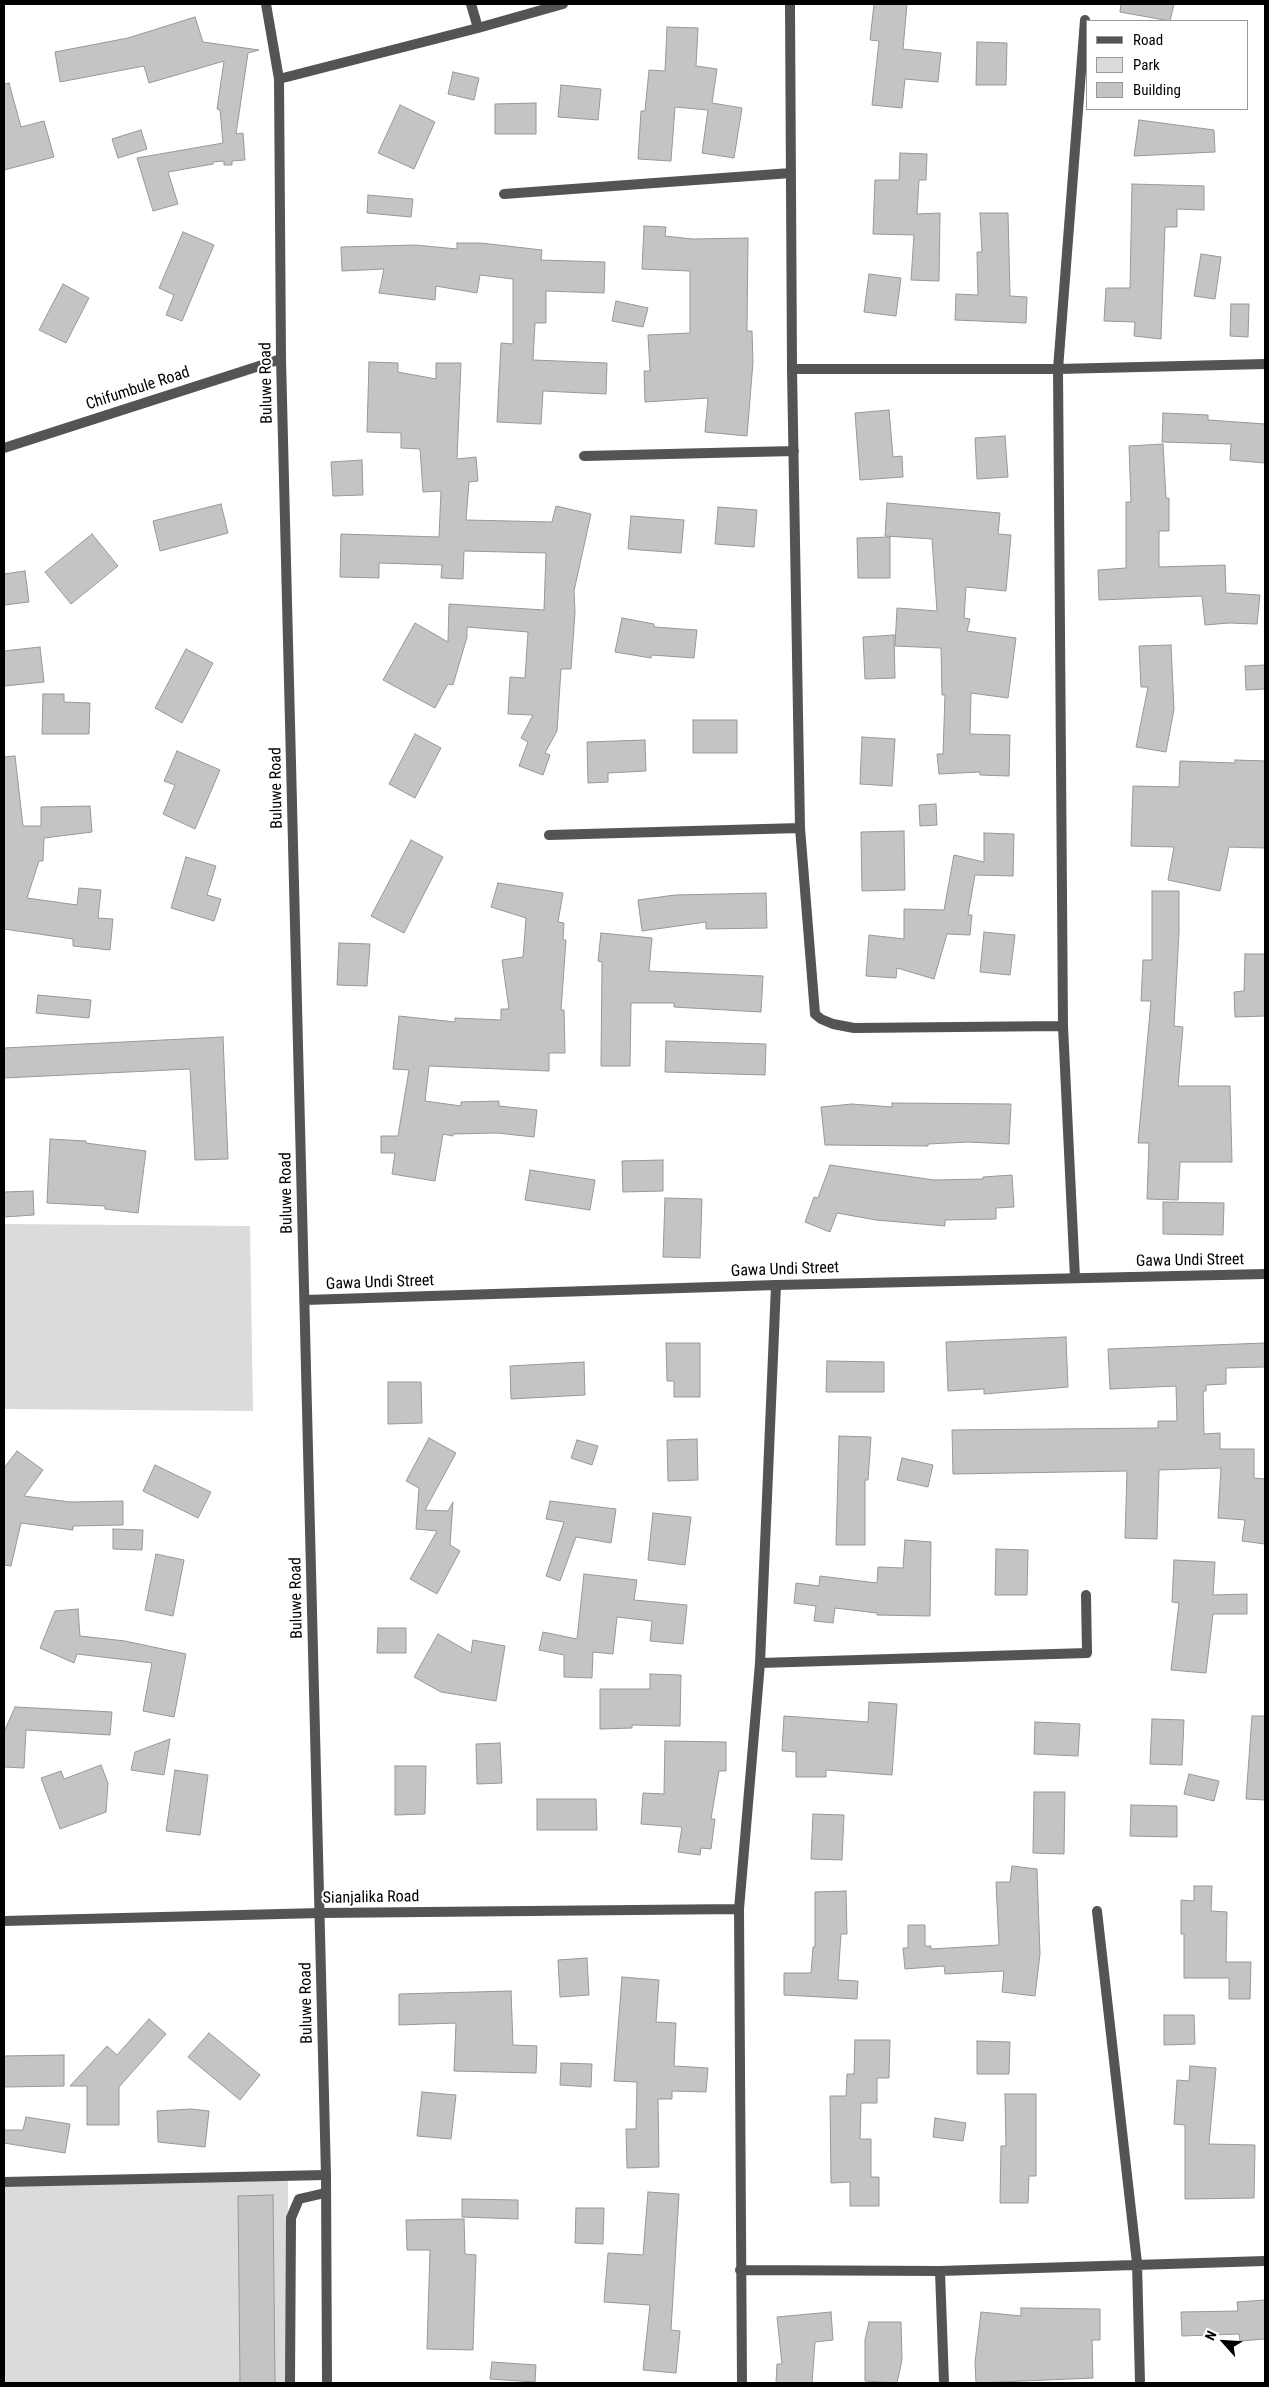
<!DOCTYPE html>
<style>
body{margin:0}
#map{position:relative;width:1269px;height:2387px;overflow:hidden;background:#fff;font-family:"Roboto Condensed",sans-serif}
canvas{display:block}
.frame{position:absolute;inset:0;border:5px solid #000;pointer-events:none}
.legend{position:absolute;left:1086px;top:20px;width:162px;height:90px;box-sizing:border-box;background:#fff;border:1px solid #999;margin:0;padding:6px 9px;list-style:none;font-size:15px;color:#000}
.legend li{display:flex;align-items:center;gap:10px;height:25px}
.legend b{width:25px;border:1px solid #999}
.north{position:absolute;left:1199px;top:2317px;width:50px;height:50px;-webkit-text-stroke:4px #fff;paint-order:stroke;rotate:296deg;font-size:14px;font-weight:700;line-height:20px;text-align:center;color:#000}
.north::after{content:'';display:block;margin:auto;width:18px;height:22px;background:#000;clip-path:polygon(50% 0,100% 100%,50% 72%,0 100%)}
</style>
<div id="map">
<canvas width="1269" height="2387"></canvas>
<div class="frame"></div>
<ul class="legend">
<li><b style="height:6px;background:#545454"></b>Road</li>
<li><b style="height:14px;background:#dbdbdb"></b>Park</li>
<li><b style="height:14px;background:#c4c4c4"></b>Building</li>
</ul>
<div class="north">N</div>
</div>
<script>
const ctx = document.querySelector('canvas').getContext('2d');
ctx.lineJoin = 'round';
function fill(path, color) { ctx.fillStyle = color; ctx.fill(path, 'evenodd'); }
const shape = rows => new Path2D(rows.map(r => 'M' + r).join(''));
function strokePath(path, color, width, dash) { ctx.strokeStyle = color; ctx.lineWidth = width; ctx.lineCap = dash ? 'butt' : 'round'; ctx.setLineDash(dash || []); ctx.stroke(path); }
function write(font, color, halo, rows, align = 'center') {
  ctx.font = font + ' "Roboto Condensed",sans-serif'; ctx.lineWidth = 4; ctx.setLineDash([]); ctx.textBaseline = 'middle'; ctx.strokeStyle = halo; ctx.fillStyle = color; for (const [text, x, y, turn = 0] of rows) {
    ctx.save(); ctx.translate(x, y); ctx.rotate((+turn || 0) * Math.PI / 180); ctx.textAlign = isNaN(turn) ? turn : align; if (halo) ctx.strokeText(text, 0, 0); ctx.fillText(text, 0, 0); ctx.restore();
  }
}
const green = shape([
 [4,1224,250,1226,253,1411,4,1409],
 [288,2177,289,2383,4,2383,4,2182]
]);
const building = shape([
 [874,4,907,4,903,49,941,53,938,82,905,79,902,108,872,105,879,41,870,40,874,4],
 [1121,4,1174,4,1170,21,1120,12,1121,4],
 [195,17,203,42,259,50,248,53,236,134,243,133,245,160,232,161,232,165,224,165,224,161,213,162,213,164,168,172,178,204,153,211,137,158,223,143,220,110,217,109,224,61,149,83,144,66,60,82,55,52,128,38,195,17],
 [667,27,698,28,696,66,717,69,712,103,742,108,734,158,702,153,708,110,675,107,671,161,638,159,641,111,645,111,649,70,665,71,667,27],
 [977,42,1007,43,1006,85,976,85,977,42],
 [453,72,479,78,474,100,448,94,453,72],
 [9,83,21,127,44,121,54,157,4,170,4,84,9,83],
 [561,85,601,89,598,120,558,117,561,85],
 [536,103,536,134,495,134,495,104,536,103],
 [400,105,435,122,414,169,378,153,400,105],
 [1139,120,1214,130,1215,152,1134,156,1139,120],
 [141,130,147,149,118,158,112,139,141,130],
 [900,153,927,154,926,180,919,180,917,214,940,213,939,281,911,280,914,235,873,234,875,180,899,180,900,153],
 [1132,184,1204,186,1204,210,1177,209,1177,227,1165,227,1161,339,1134,336,1135,322,1104,321,1106,288,1130,288,1132,184],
 [368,195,413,199,411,217,367,213,368,195],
 [980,213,1008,213,1010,296,1027,297,1026,323,955,320,956,294,978,295,977,252,982,252,980,213],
 [644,226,666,227,665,236,692,239,748,238,747,331,752,331,753,362,747,436,705,432,708,398,645,402,644,371,650,371,648,335,690,333,690,271,642,269,644,226],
 [183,232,214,245,182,321,166,315,174,295,159,288,183,232],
 [457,243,481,243,542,250,541,260,605,262,604,293,546,291,546,323,535,323,533,360,607,363,606,394,543,391,541,424,497,422,501,343,513,344,513,279,480,275,477,293,436,286,435,300,379,293,384,269,342,271,341,247,415,245,457,249,457,243],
 [1201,254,1221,257,1215,299,1194,296,1201,254],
 [869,274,901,278,896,316,864,312,869,274],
 [63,284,89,298,66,343,39,330,63,284],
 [616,301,648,308,643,327,612,321,616,301],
 [1231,304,1249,304,1248,337,1230,336,1231,304],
 [369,362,398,363,398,372,436,379,436,363,461,363,457,459,476,457,478,481,469,482,466,520,552,522,556,506,591,514,574,591,575,612,571,669,561,669,557,731,545,753,550,755,543,775,519,766,528,742,521,738,533,715,508,714,510,677,525,678,528,632,467,627,467,637,453,685,448,684,435,708,383,680,415,623,448,642,449,604,544,610,546,553,464,551,463,579,441,578,442,565,379,563,379,578,340,577,341,534,439,537,441,491,423,492,420,449,401,448,401,433,367,432,369,362],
 [889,410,893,457,902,456,903,477,860,480,855,413,889,410],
 [1163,413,1208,415,1208,420,1265,424,1265,463,1230,460,1231,444,1162,442,1163,413],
 [1005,436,1008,477,977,479,975,438,1005,436],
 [1163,444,1166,498,1169,498,1169,531,1159,531,1159,567,1225,565,1226,593,1260,595,1257,624,1229,623,1205,625,1202,596,1099,600,1098,570,1126,568,1126,502,1131,502,1129,446,1163,444],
 [362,460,363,495,333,496,331,462,362,460],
 [887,503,1000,513,998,534,1011,535,1006,591,966,587,964,618,970,619,967,631,1016,638,1008,698,971,693,970,734,1010,735,1009,776,980,775,980,772,939,774,937,754,943,754,945,695,942,695,941,648,895,646,897,608,937,611,932,539,885,536,887,503],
 [221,504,228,533,160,551,153,521,221,504],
 [718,507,757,510,754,547,715,544,718,507],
 [631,516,684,520,681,553,628,549,631,516],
 [92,534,118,566,71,604,45,572,92,534],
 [890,537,890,578,858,578,857,538,890,537],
 [25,571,29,602,4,605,4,574,25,571],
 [622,618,654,624,654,627,697,630,694,658,652,655,651,658,615,652,622,618],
 [894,635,895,678,865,679,863,637,894,635],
 [1171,645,1174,709,1166,752,1136,747,1148,687,1141,687,1139,646,1171,645],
 [40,647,44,682,4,686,4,651,40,647],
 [186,649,213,663,182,723,155,708,186,649],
 [1265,665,1265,689,1246,690,1245,666,1265,665],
 [43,694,64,694,64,702,90,703,89,734,42,734,43,694],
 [693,720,737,720,737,753,693,753,693,720],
 [415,734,441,748,415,798,389,784,415,734],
 [862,737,895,739,892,786,860,784,862,737],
 [645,740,646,771,608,773,608,782,588,783,587,742,645,740],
 [177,751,220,770,195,829,163,814,175,785,164,781,177,751],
 [15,756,23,826,41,826,41,807,90,806,92,832,44,838,43,861,39,861,27,898,77,905,79,888,101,890,98,918,113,919,110,950,73,946,73,939,4,929,4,757,15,756],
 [1235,760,1265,761,1265,848,1229,847,1220,891,1168,880,1174,847,1131,846,1133,786,1179,787,1180,761,1235,763,1235,760],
 [936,804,937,825,920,826,919,805,936,804],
 [904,831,905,890,862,891,861,832,904,831],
 [984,833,1014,834,1013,876,975,875,968,915,972,915,970,935,947,934,934,979,897,968,896,978,866,976,869,935,904,939,904,909,944,910,954,855,984,862,984,833],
 [411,840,443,857,404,933,371,916,411,840],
 [186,857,216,866,207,895,221,899,214,921,171,908,186,857],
 [498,883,563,893,558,922,564,923,563,940,566,940,561,1010,564,1010,565,1053,549,1053,549,1071,429,1066,425,1101,461,1106,461,1102,499,1101,499,1106,537,1110,534,1137,497,1133,453,1134,453,1136,443,1134,435,1181,392,1174,395,1153,381,1153,381,1136,398,1136,409,1070,393,1069,399,1016,455,1022,455,1018,501,1020,501,1009,509,1009,502,960,523,957,526,918,491,907,498,883],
 [1152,891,1179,891,1179,932,1174,1026,1183,1027,1178,1086,1230,1086,1232,1162,1180,1162,1178,1200,1147,1199,1149,1143,1138,1143,1151,1001,1141,1001,1143,960,1152,960,1152,891],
 [766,893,767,928,706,929,706,922,642,931,638,900,675,895,766,893],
 [984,932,1015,935,1010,975,980,972,984,932],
 [601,933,652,938,649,971,763,976,761,1012,674,1007,674,1003,631,1003,630,1066,601,1066,602,962,598,961,601,933],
 [339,943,370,944,367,986,337,985,339,943],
 [1245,954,1265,954,1265,1016,1235,1017,1234,992,1244,991,1245,954],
 [38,995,91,1000,89,1018,36,1013,38,995],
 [223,1037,228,1159,195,1160,190,1069,4,1078,4,1048,223,1037],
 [666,1041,766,1044,765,1075,665,1072,666,1041],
 [892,1103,1011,1104,1009,1144,968,1142,928,1144,928,1146,825,1145,821,1107,852,1104,892,1107,892,1103],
 [50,1139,86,1141,86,1143,146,1151,138,1213,105,1209,105,1206,47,1203,50,1139],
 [663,1160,663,1191,623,1192,622,1161,663,1160],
 [830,1165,934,1180,983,1179,983,1177,1012,1175,1014,1207,996,1208,996,1219,945,1220,945,1226,876,1220,837,1213,830,1232,805,1222,814,1197,818,1198,830,1165],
 [530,1170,595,1180,590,1210,525,1200,530,1170],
 [33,1191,34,1215,4,1217,4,1192,33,1191],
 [665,1198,702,1199,700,1258,663,1257,665,1198],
 [1163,1202,1224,1203,1223,1235,1163,1234,1163,1202],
 [1066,1337,1068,1387,984,1394,984,1389,948,1391,946,1342,1066,1337],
 [666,1343,700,1343,700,1397,674,1397,674,1381,667,1381,666,1343],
 [1265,1343,1265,1367,1226,1368,1226,1384,1206,1385,1206,1391,1203,1391,1204,1434,1220,1433,1220,1449,1254,1449,1254,1478,1265,1479,1265,1544,1242,1541,1245,1520,1218,1518,1221,1468,1159,1470,1157,1539,1125,1538,1127,1471,953,1474,952,1430,1158,1428,1158,1421,1177,1421,1176,1386,1110,1389,1108,1349,1265,1343],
 [827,1361,884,1362,884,1392,826,1392,827,1361],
 [584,1362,585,1395,511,1399,510,1366,584,1362],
 [388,1382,421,1382,422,1423,388,1424,388,1382],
 [839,1436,871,1437,868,1480,865,1480,865,1545,836,1545,839,1436],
 [429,1438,456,1453,425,1510,448,1511,453,1502,450,1545,460,1551,437,1594,410,1579,437,1531,416,1529,419,1488,406,1481,429,1438],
 [697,1439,698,1480,668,1481,667,1440,697,1439],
 [577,1440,598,1446,592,1465,571,1458,577,1440],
 [17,1451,43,1470,24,1496,70,1502,123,1501,123,1525,73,1526,73,1530,21,1523,11,1566,4,1565,4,1468,17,1451],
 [902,1458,933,1465,928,1487,897,1480,902,1458],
 [155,1465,211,1492,198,1518,143,1491,155,1465],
 [550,1501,616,1509,611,1543,576,1537,560,1581,546,1576,564,1522,546,1519,550,1501],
 [653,1513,691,1517,685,1565,648,1560,653,1513],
 [113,1529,143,1530,142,1550,113,1549,113,1529],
 [905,1540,931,1542,930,1616,877,1615,877,1613,835,1608,833,1623,814,1621,816,1606,794,1603,796,1583,819,1586,820,1576,877,1583,878,1567,903,1568,905,1540],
 [996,1549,1028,1550,1027,1595,995,1595,996,1549],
 [156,1554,184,1560,173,1616,145,1610,156,1554],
 [1174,1560,1215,1562,1213,1595,1247,1594,1247,1614,1213,1614,1206,1673,1171,1670,1179,1603,1172,1602,1174,1560],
 [584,1574,637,1580,634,1600,687,1605,683,1644,650,1641,652,1621,617,1617,613,1654,593,1652,592,1678,564,1677,564,1655,539,1650,543,1632,577,1639,584,1574],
 [78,1609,80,1636,125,1641,186,1654,174,1717,143,1711,152,1663,77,1654,74,1663,40,1648,55,1611,78,1609],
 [378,1628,406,1628,406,1653,377,1653,378,1628],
 [438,1634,471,1653,473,1640,505,1646,496,1701,441,1692,414,1677,438,1634],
 [650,1674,681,1675,680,1726,632,1725,632,1728,600,1729,600,1689,650,1689,650,1674],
 [869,1702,897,1704,892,1775,826,1770,826,1777,796,1777,796,1752,782,1751,784,1716,868,1722,869,1702],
 [15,1707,112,1712,110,1735,26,1730,24,1768,4,1767,4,1732,15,1707],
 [1252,1716,1265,1716,1265,1800,1246,1799,1252,1716],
 [1152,1719,1184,1720,1182,1765,1150,1764,1152,1719],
 [1035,1722,1080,1724,1078,1756,1034,1754,1035,1722],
 [170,1739,164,1775,131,1770,135,1752,170,1739],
 [665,1741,726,1742,726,1771,719,1771,711,1819,715,1819,711,1849,701,1848,700,1855,678,1852,682,1827,641,1824,643,1793,664,1794,665,1741],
 [500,1743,502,1783,477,1784,476,1744,500,1743],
 [101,1765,108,1783,106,1812,60,1829,41,1778,61,1771,64,1779,101,1765],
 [395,1766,426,1766,425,1814,395,1815,395,1766],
 [175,1770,208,1775,200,1835,166,1831,175,1770],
 [1189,1774,1219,1781,1214,1801,1184,1794,1189,1774],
 [1034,1792,1065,1792,1064,1854,1033,1853,1034,1792],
 [537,1799,596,1799,597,1830,537,1830,537,1799],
 [1131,1805,1177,1806,1177,1837,1130,1836,1131,1805],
 [813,1814,844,1815,842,1860,811,1859,813,1814],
 [1012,1866,1037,1869,1040,1954,1035,1996,1002,1992,1004,1971,945,1974,944,1966,905,1969,903,1948,908,1948,908,1925,925,1925,925,1946,931,1946,931,1949,999,1945,996,1882,1010,1882,1012,1866],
 [1194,1886,1212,1886,1211,1911,1227,1912,1226,1962,1251,1962,1250,1999,1229,1999,1229,1978,1184,1978,1184,1934,1181,1934,1181,1900,1194,1901,1194,1886],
 [846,1891,847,1934,841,1934,838,1980,858,1981,857,1999,784,1995,784,1973,811,1973,813,1947,815,1947,815,1892,846,1891],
 [587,1958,589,1995,560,1997,558,1960,587,1958],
 [622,1977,659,1980,656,2022,676,2023,674,2066,708,2068,706,2092,672,2091,672,2099,658,2099,659,2167,627,2168,626,2129,636,2129,637,2082,614,2081,622,1977],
 [511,1991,513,2045,537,2046,536,2073,454,2071,456,2023,399,2025,399,1994,511,1991],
 [1164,2015,1194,2015,1195,2044,1164,2045,1164,2015],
 [149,2019,166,2034,119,2087,119,2125,87,2125,87,2086,70,2086,107,2046,117,2055,149,2019],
 [209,2033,260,2075,240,2100,188,2057,209,2033],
 [855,2040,890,2040,889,2078,877,2078,877,2103,861,2103,860,2139,871,2139,871,2177,879,2177,879,2206,850,2206,850,2182,831,2183,830,2096,846,2096,847,2074,854,2074,855,2040],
 [977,2041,1010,2042,1009,2074,977,2074,977,2041],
 [64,2055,64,2086,4,2087,4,2056,64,2055],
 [561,2063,592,2064,591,2087,560,2085,561,2063],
 [1190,2066,1216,2068,1209,2144,1255,2145,1254,2198,1185,2199,1185,2125,1174,2124,1177,2080,1189,2081,1190,2066],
 [422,2092,456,2095,451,2139,417,2136,422,2092],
 [1005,2094,1036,2094,1036,2176,1029,2176,1028,2203,1000,2203,1001,2146,1006,2146,1005,2094],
 [191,2109,209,2111,205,2147,158,2142,157,2111,191,2109],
 [26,2117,70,2124,65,2153,4,2143,4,2130,23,2130,26,2117],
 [935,2118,966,2123,963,2141,933,2137,935,2118],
 [648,2192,679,2194,671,2330,680,2331,676,2373,643,2370,650,2305,604,2302,608,2253,643,2255,648,2192],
 [273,2195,275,2383,240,2383,238,2196,273,2195],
 [462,2199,518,2200,518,2219,462,2217,462,2199],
 [576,2208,604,2208,603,2244,575,2243,576,2208],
 [464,2219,465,2254,476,2255,473,2350,427,2349,430,2250,407,2250,406,2220,464,2219],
 [1265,2300,1265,2339,1240,2341,1239,2334,1182,2336,1181,2312,1238,2311,1237,2302,1265,2300],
 [1021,2308,1100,2309,1100,2340,1092,2340,1093,2378,976,2383,975,2362,981,2312,1021,2316,1021,2308],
 [831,2312,833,2340,815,2342,812,2383,776,2383,777,2364,782,2364,777,2317,831,2312],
 [869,2322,901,2322,902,2360,897,2383,865,2381,865,2340,869,2322],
 [492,2362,536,2365,535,2382,490,2379,492,2362]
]);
const service = shape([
 [4,2182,326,2175],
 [290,2383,291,2218,299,2199,325,2193]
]);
const minor = shape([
 [471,4,478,28],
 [790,4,792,369,800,828,815,1014,821,1019,833,1024,854,1028,1063,1026],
 [279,79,478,28,563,4],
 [504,194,791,173],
 [792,369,1058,369,1265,364],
 [4,448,281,359],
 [584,456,794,451],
 [549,835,800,828],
 [1075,1278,1063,1026,1058,369,1085,20],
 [760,1663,1087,1653,1086,1595],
 [1097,1911,1137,2263,1140,2383],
 [4,1921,320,1913,739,1909],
 [740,2270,940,2271,1265,2261],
 [940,2271,944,2383],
 [742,2383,739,1909,760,1663,776,1285]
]);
const tertiary = shape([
 [266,4,279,79,281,359,326,2175,327,2383],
 [305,1300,776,1285,1265,1274]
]);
const streetNames = [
 ["Buluwe Road",267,383,-91],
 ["Chifumbule Road",138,389,-18],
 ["Buluwe Road",277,788,-91],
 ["Buluwe Road",287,1193,-91],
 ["Gawa Undi Street",1190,1261,-1],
 ["Gawa Undi Street",785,1270,-2],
 ["Gawa Undi Street",380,1283,-2],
 ["Buluwe Road",297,1598,-91],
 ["Sianjalika Road",371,1898,-1],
 ["Buluwe Road",307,2003,-91]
];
fill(green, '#dbdbdb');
fill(building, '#c4c4c4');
strokePath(building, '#989898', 1);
strokePath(service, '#545454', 10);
strokePath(minor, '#545454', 10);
strokePath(tertiary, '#545454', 10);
write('16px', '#000', '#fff', streetNames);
</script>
